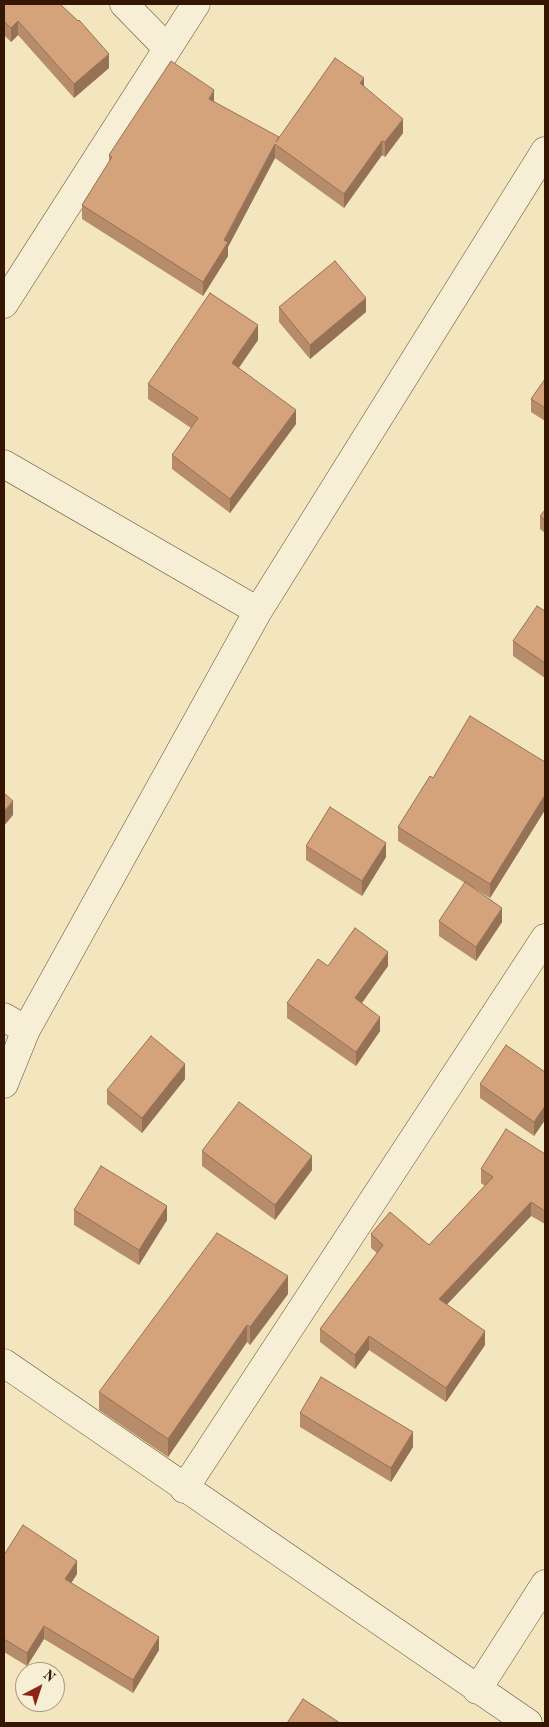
<!DOCTYPE html>
<style>
body{margin:0}
#map{position:relative;width:549px;height:1727px;overflow:hidden;background:#f3e6bf;font-family:"Old Standard TT",serif}
canvas{display:block}
.frame{position:absolute;inset:0;border:5px solid #341603;pointer-events:none}
.north{position:absolute;left:15px;top:1662px;width:50px;height:50px;box-sizing:border-box;background:#f7efd5;border:1px solid #a99881;border-radius:50%;rotate:40deg;font-size:14px;font-weight:700;line-height:20px;text-align:center;color:#341603}
.north::after{content:'';display:block;margin:auto;width:18px;height:22px;background:#8f2418;clip-path:polygon(50% 0,100% 100%,50% 72%,0 100%)}
</style>
<div id="map">
<canvas width="549" height="1727"></canvas>
<div class="frame"></div>
<div class="north">N</div>
</div>
<script>
const ctx = document.querySelector('canvas').getContext('2d');
ctx.lineJoin = 'round';
const shape = rows => new Path2D(rows.map(r => 'M' + r).join(''));
function strokePath(path, color, width, dash) { ctx.strokeStyle = color; ctx.lineWidth = width; ctx.lineCap = dash ? 'butt' : 'round'; ctx.setLineDash(dash || []); ctx.stroke(path); }
function fill(path, color) { ctx.fillStyle = color; ctx.fill(path, 'evenodd'); }
const street = shape([
 [124,4,167,48],
 [4,304,196,4],
 [4,464,258,611],
 [4,1017,26,1030],
 [4,1084,26,1030,258,611,545,151],
 [4,1363,528,1723],
 [184,1489,545,938],
 [477,1690,545,1584]
]);
const wall = shape([
 [4,4,109,68,74,98,18,35,11,42,4,35],
 [364,86,403,133,385,157,382,155,344,208,275,158,228,247,228,256,203,296,82,219,82,205,109,162,109,155,214,102,279,138],
 [279,307,366,312,310,359,279,322],
 [258,340,239,368,296,424,230,513,172,469,172,455,191,428,148,399,148,384],
 [545,379,545,421,531,412,531,399],
 [545,510,545,533,540,529,540,516],
 [545,611,545,678,513,656,513,641],
 [545,762,545,810,490,898,474,888,502,922,476,961,439,936,439,921,465,883,398,841,398,827,433,778],
 [306,846,386,857,362,896,306,860],
 [328,966,388,966,361,1003,380,1031,356,1066,287,1018,287,1003],
 [545,1072,545,1120,534,1136,480,1098,480,1084],
 [185,1079,142,1133,107,1104,107,1090],
 [202,1151,312,1170,275,1220,202,1166],
 [545,1154,545,1224,531,1216,446,1304,485,1345,446,1402,369,1350,355,1369,320,1342,320,1329,377,1253,371,1248,371,1234,429,1245,485,1186,481,1183,481,1169],
 [74,1210,167,1220,139,1265,74,1225],
 [288,1294,250,1345,247,1342,168,1457,99,1410,99,1392],
 [300,1413,413,1447,391,1482,300,1427],
 [4,1555,77,1574,71,1583,159,1650,133,1693,44,1639,27,1666,4,1652]
]);
const shadedWall = shape([
 [18,21,18,35,11,42,11,28],
 [109,54,109,68,74,98,74,84],
 [364,78,364,92,360,83],
 [214,90,214,104,209,99],
 [403,119,403,133,385,157,385,142],
 [382,141,382,155,344,208,344,194],
 [275,144,275,158,228,247,228,256,203,296,203,282],
 [366,298,366,312,310,359,310,345],
 [258,325,258,340,232,377,232,363],
 [296,410,296,424,230,513,230,499],
 [545,795,545,810,490,898,490,884],
 [13,801,13,815,4,826,4,811],
 [386,843,386,857,362,896,362,881],
 [502,908,502,922,476,961,476,947],
 [388,952,388,966,355,1013,355,998],
 [380,1017,380,1031,356,1066,356,1052],
 [185,1064,185,1079,142,1133,142,1118],
 [545,1106,545,1120,534,1136,534,1122],
 [312,1156,312,1170,275,1220,275,1205],
 [531,1202,531,1216,439,1313,439,1299],
 [167,1206,167,1220,139,1265,139,1250],
 [288,1276,288,1294,250,1345,250,1327],
 [247,1325,247,1342,168,1457,168,1439],
 [485,1331,485,1345,446,1402,446,1388],
 [369,1336,369,1350,355,1369,355,1355],
 [413,1432,413,1447,391,1482,391,1468],
 [77,1561,77,1574,65,1593,65,1579],
 [44,1626,44,1639,27,1666,27,1653],
 [159,1637,159,1650,133,1693,133,1680]
]);
const building = shape([
 [4,4,60,4,78,21,79,20,109,54,74,84,18,21,11,28,4,21,4,4],
 [335,58,364,78,360,83,403,119,385,142,382,141,344,194,275,144,224,240,228,242,203,282,82,205,112,157,109,155,171,61,214,90,209,99,279,137,276,142,335,58],
 [335,261,366,298,310,345,279,307,335,261],
 [210,293,258,325,232,363,296,410,230,499,172,455,198,418,148,384,210,293],
 [545,379,545,408,531,399,545,379],
 [545,510,545,520,540,516,545,510],
 [537,606,545,611,545,663,513,641,537,606],
 [470,716,545,762,545,795,490,884,398,827,430,776,433,778,470,716],
 [4,793,13,801,4,811,4,793],
 [330,807,386,843,362,881,306,846,330,807],
 [465,882,502,908,476,947,439,921,465,882],
 [355,928,388,952,355,998,380,1017,356,1052,287,1003,318,959,328,966,355,928],
 [151,1036,185,1064,142,1118,107,1090,151,1036],
 [506,1045,545,1072,545,1106,534,1122,480,1084,506,1045],
 [239,1102,312,1156,275,1205,202,1151,239,1102],
 [506,1129,545,1154,545,1211,531,1202,439,1299,485,1331,446,1388,369,1336,355,1355,320,1329,383,1245,371,1234,390,1212,429,1245,493,1177,481,1169,506,1129],
 [101,1166,167,1206,139,1250,74,1210,101,1166],
 [217,1233,288,1276,250,1327,247,1325,168,1439,99,1392,217,1233],
 [321,1377,413,1432,391,1468,300,1413,321,1377],
 [23,1525,77,1561,65,1579,159,1637,133,1680,44,1626,27,1653,4,1639,4,1555,23,1525],
 [303,1699,340,1723,287,1723,303,1699]
]);
strokePath(street, '#644a32', 29);
strokePath(street, '#f7efd5', 28);
fill(wall, '#b78c6a');
fill(shadedWall, '#957256');
fill(building, '#d5a37b');
strokePath(building, '#957256', 1);
</script>
